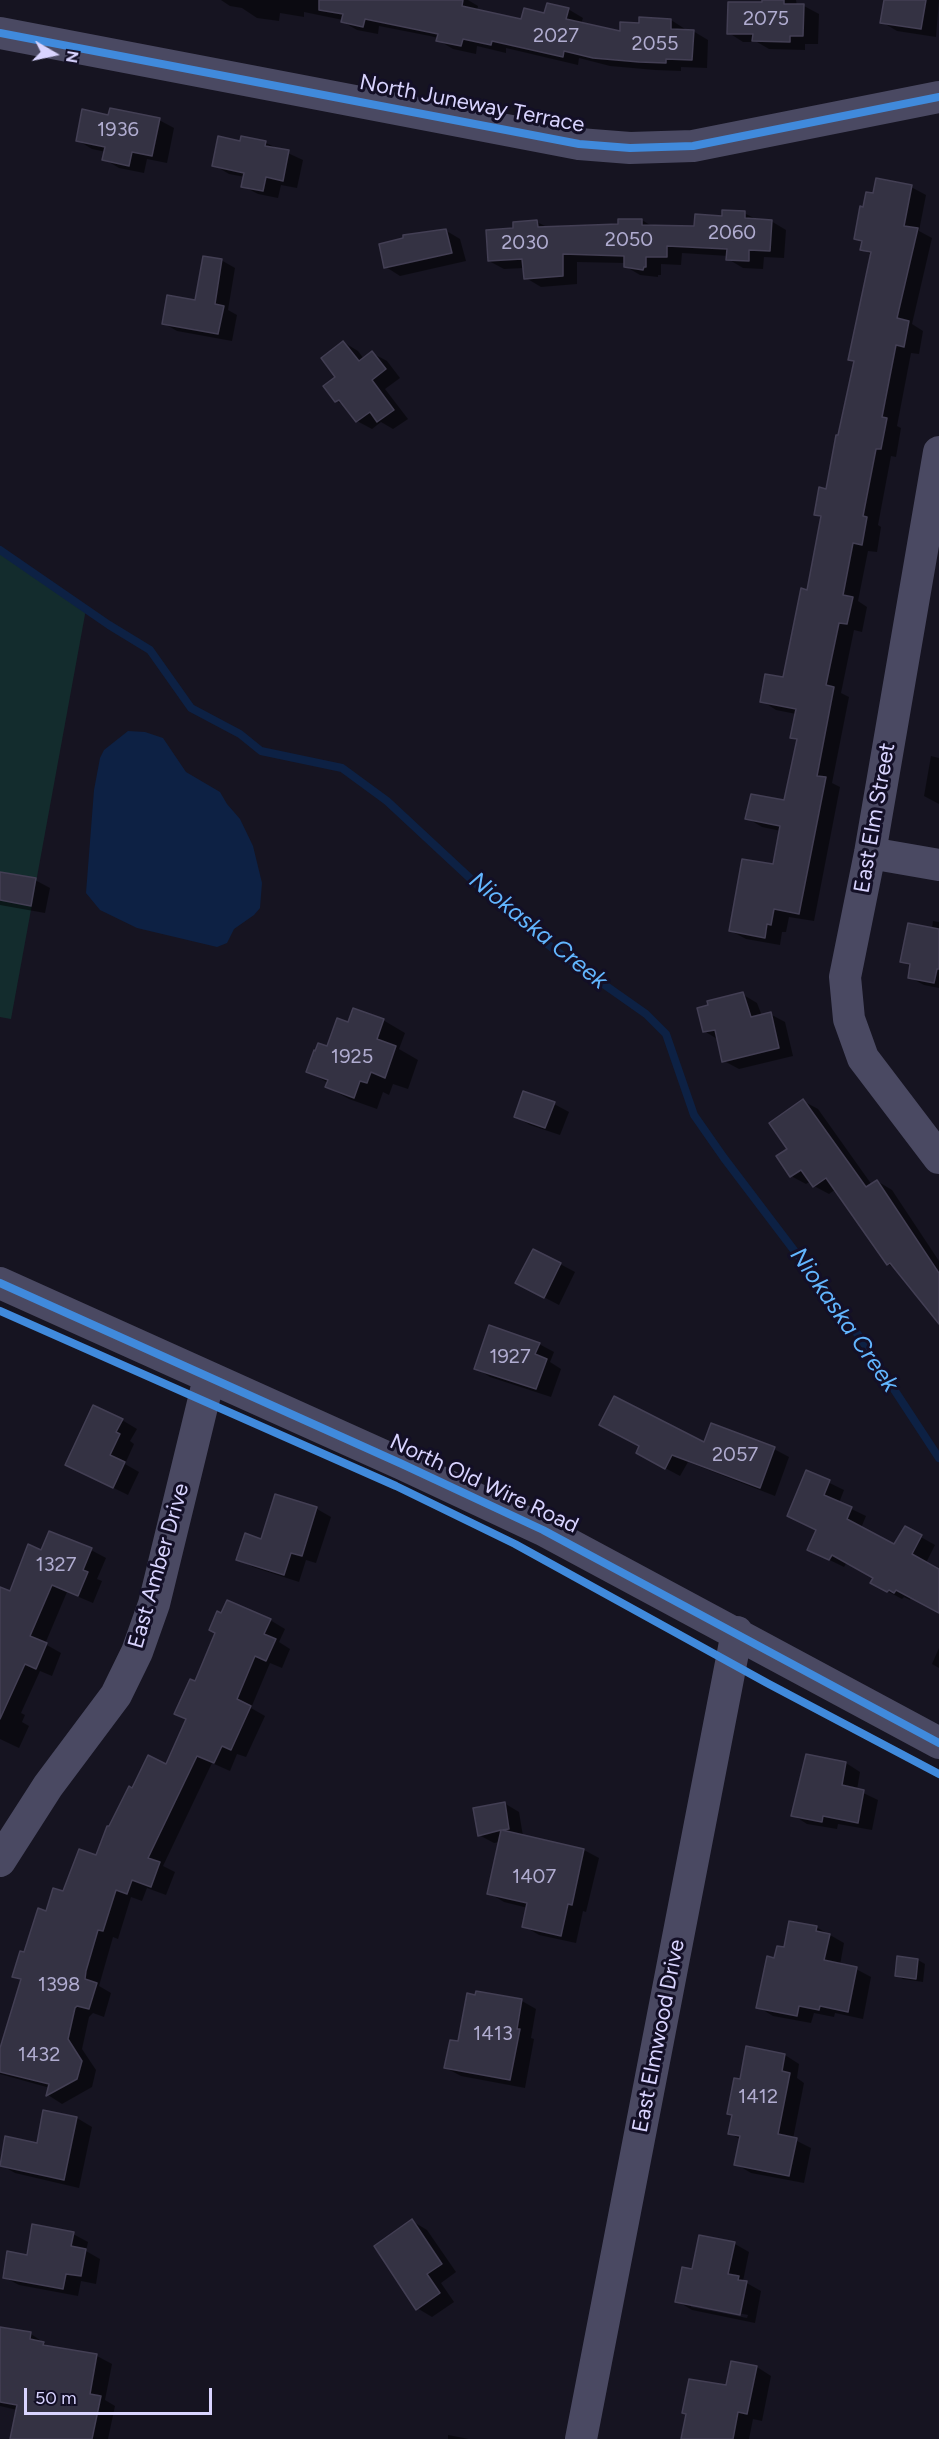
<!DOCTYPE html>
<style>
body{margin:0}
#map{position:relative;width:939px;height:2439px;overflow:hidden;background:#161421;font-family:Figtree,sans-serif}
canvas{display:block}
.north{position:absolute;left:24px;top:24px;width:60px;height:60px;-webkit-text-stroke:4px #130f26;paint-order:stroke;rotate:99deg;font-size:16px;font-weight:700;line-height:24px;text-align:center;color:#d9d4ff}
.north::after{content:'';display:block;margin:auto;width:21px;height:27px;background:#d9d4ff;clip-path:polygon(50% 0,100% 100%,50% 72%,0 100%)}
.scale{position:absolute;left:24px;top:2388px;width:188px;height:27px;box-sizing:border-box;border:3px solid #d9d4ff;border-top:0;padding-left:8px;font-size:18px;line-height:21px;white-space:nowrap;color:#d9d4ff;-webkit-text-stroke:4px #130f26;paint-order:stroke}
</style>
<div id="map">
<canvas width="939" height="2439"></canvas>
<div class="north">N</div>
<div class="scale">50 m</div>
</div>
<script>
const ctx = document.querySelector('canvas').getContext('2d');
ctx.lineJoin = 'round';
function fill(path, color) { ctx.fillStyle = color; ctx.fill(path, 'evenodd'); }
const shape = rows => new Path2D(rows.map(r => 'M' + r).join(''));
function strokePath(path, color, width, dash) { ctx.strokeStyle = color; ctx.lineWidth = width; ctx.lineCap = dash ? 'butt' : 'round'; ctx.setLineDash(dash || []); ctx.stroke(path); }
function write(font, color, halo, rows, align = 'center') {
  ctx.font = font + ' Figtree,sans-serif'; ctx.lineWidth = 6; ctx.setLineDash([]); ctx.textBaseline = 'middle'; ctx.strokeStyle = halo; ctx.fillStyle = color; for (const [text, x, y, turn = 0] of rows) {
    ctx.save(); ctx.translate(x, y); ctx.rotate((+turn || 0) * Math.PI / 180); ctx.textAlign = isNaN(turn) ? turn : align; if (halo) ctx.strokeText(text, 0, 0); ctx.fillText(text, 0, 0); ctx.restore();
  }
}
const green = shape([
 [0,550,86,609,11,1019,0,1017]
]);
const water = shape([
 [128,731,145,732,163,738,186,772,220,792,227,804,240,819,253,846,262,883,260,908,254,915,234,929,227,943,217,947,137,928,100,910,86,893,94,790,100,758,104,750]
]);
const shadow = shape([
 [221,0,468,0,478,6,477,11,522,21,568,9,583,18,581,24,621,33,640,24,671,20,685,29,685,31,693,31,708,40,707,68,681,67,681,71,655,70,610,66,579,58,578,65,506,48,506,53,477,46,476,54,453,49,438,40,438,38,430,36,379,26,378,34,357,30,343,22,343,20,304,12,304,17,280,13,279,21,257,18,242,8,230,6],
 [763,0,796,0,797,6,804,6,819,14,818,44,805,44,805,50,769,49,757,42,743,42,729,33,763,4],
 [885,0,939,0,936,37,897,31,882,22],
 [109,116,159,120,174,128,167,163,147,159,144,173,119,168,104,159,106,152,92,149,77,140],
 [241,143,266,143,303,160,297,188,281,185,278,198,258,194,243,186,245,177,229,174,214,165],
 [911,187,926,195,919,231,932,238,912,324,923,331,919,354,911,353,897,426,901,428,896,457,891,456,878,525,881,527,877,552,868,551,858,601,867,607,862,632,854,630,841,693,849,697,832,783,840,787,814,921,789,917,786,932,782,932,780,945,746,939,731,931,774,866,781,831,762,827,747,818,786,802,798,741,792,737,796,714,776,710,762,701,784,679,809,591,823,518,815,514,827,490,855,362,850,359,872,255,862,249,863,243,855,239,864,209,874,195],
 [744,213,758,220,771,221,786,230,784,258,764,257,763,269,743,268,728,259,728,256,682,253,681,265,661,264,661,275,658,275,658,277,640,275,625,266,625,263,577,262,577,284,541,287,526,278,524,268,504,269,489,261,515,229,537,222,549,228,619,226,642,220,653,227,696,228,723,217],
 [445,230,460,239,466,261,400,276,386,267,405,240],
 [221,260,235,268,228,310,237,315,232,341,177,331,163,323,196,302],
 [343,342,358,351,364,359,372,353,387,361,400,378,385,389,408,419,393,429,381,422,372,429,357,421,346,406,336,401,337,377],
 [931,756,939,758,939,804,924,796],
 [0,873,35,880,50,888,45,913,0,905],
 [933,921,939,922,939,988,924,985,909,977,911,967,902,961,932,929],
 [742,994,757,1003,762,1016,770,1014,785,1022,793,1056,739,1069,724,1061,719,1040,704,1031],
 [383,1020,405,1033,399,1049,418,1060,408,1089,393,1084,389,1095,383,1092,377,1109,349,1099,327,1087,328,1083,308,1071,349,1024],
 [803,1101,818,1109,872,1185,877,1181,892,1190,939,1261,939,1321,897,1270,888,1264,836,1189,829,1194,814,1186,811,1181,806,1184,791,1176,789,1149],
 [554,1104,569,1112,560,1135,530,1125,515,1116],
 [560,1264,575,1272,559,1305,532,1291],
 [539,1344,554,1352,550,1362,561,1369,551,1397,490,1377,476,1368],
 [122,1420,137,1429,130,1441,134,1444,125,1464,139,1472,128,1495,67,1465],
 [705,1444,774,1449,789,1457,775,1496,688,1462,680,1476,652,1461],
 [807,1472,844,1490,839,1503,866,1516,861,1528,895,1546,905,1528,935,1545,926,1563,939,1570,939,1602,911,1597,910,1600,904,1597,902,1599,887,1591,875,1577,847,1562,844,1567,809,1550,817,1530],
 [276,1496,317,1509,331,1517,316,1563,306,1560,299,1582,253,1567,238,1559,261,1540],
 [91,1550,106,1558,97,1579,102,1581,93,1603,67,1592,45,1644,61,1653,52,1676,40,1671,21,1713,25,1715,22,1722,29,1726,19,1748,0,1739,0,1597,11,1593,42,1552],
 [270,1620,285,1629,279,1642,290,1649,282,1668,270,1663,251,1708,265,1716,246,1757,237,1754,230,1771,212,1763,163,1866,175,1872,166,1895,147,1888,142,1901,131,1897,118,1939,113,1937,99,1986,111,1993,104,2017,93,2013,89,2017,82,2049,96,2070,92,2087,62,2104,48,2095,50,2088,0,2074,0,2047,22,1980,14,1976,47,1913,97,1857,133,1790,167,1766,187,1720,176,1713,195,1683],
 [939,1648,939,1668,932,1664],
 [846,1763,860,1772,857,1790,878,1800,872,1830,838,1824,837,1829,807,1824,793,1815],
 [504,1803,519,1812,523,1836,584,1850,599,1858,586,1912,583,1911,576,1943,539,1935,524,1926,528,1908,504,1902,489,1893,500,1842,494,1843,479,1835],
 [816,1927,844,1943,840,1965,856,1969,871,1977,863,2019,835,2013,834,2017,814,2013,811,2023,773,2016,758,2007,776,1960,785,1949],
 [899,1958,918,1960,925,1964,923,1982,903,1979,896,1975],
 [477,1993,522,2001,536,2009,531,2038,534,2039,525,2088,461,2076,446,2068,459,2043],
 [785,2055,799,2064,797,2078,804,2083,793,2139,811,2148,804,2183,751,2173,736,2164,741,2140,730,2133,733,2116,729,2113],
 [45,2112,77,2118,92,2127,79,2188,15,2173,1,2165,38,2144],
 [412,2221,427,2230,456,2272,441,2283,454,2302,432,2317,417,2308],
 [73,2234,88,2242,86,2251,100,2259,96,2284,81,2281,78,2296,19,2285,4,2277,28,2257],
 [700,2237,735,2244,749,2252,743,2281,761,2291,755,2323,692,2310,677,2301,693,2271],
 [691,2304,748,2315,747,2318,691,2307],
 [0,2328,31,2334,50,2347,97,2356,112,2364,105,2400,115,2406,108,2439,12,2439,17,2410,0,2406],
 [757,2367,771,2376,762,2421,753,2419,749,2439,683,2439,688,2415,684,2413],
 [448,2435,469,2439,448,2439]
]);
const stream = shape([
 [0,550,109,625,150,650,191,708,240,734,261,751,342,768,387,801,501,907,555,950,646,1014,666,1034,694,1115,724,1158,859,1336,939,1458]
]);
const building = shape([
 [319,0,463,0,462,6,521,19,524,8,544,13,547,3,569,8,566,19,620,31,620,22,639,23,639,17,671,19,671,29,694,30,692,60,666,59,666,63,639,62,593,58,564,51,563,57,492,41,491,45,463,39,461,46,436,41,438,34,365,19,363,27,341,22,343,14,319,10,319,0],
 [762,0,784,0,784,4,804,4,803,36,790,36,790,42,752,41,753,34,727,34,728,2,762,2,762,0],
 [884,0,926,0,921,29,880,23,884,0],
 [110,108,160,118,152,156,132,152,129,166,102,160,105,147,76,141,82,109,108,115,110,108],
 [218,136,240,141,241,136,266,141,265,146,289,150,283,181,266,177,263,191,241,187,244,173,212,166,218,136],
 [876,178,912,185,904,226,918,228,897,318,909,321,904,347,896,345,882,417,887,418,881,449,876,449,863,516,867,517,862,545,853,543,843,595,853,597,847,624,839,623,826,685,834,687,817,776,826,777,799,914,774,909,771,925,767,924,765,938,729,931,742,859,773,864,780,826,745,819,751,794,784,800,797,739,790,738,796,709,760,702,765,674,783,677,801,588,807,590,821,516,814,515,819,487,826,489,836,435,838,435,854,361,848,360,871,252,860,250,862,241,854,239,860,206,863,207,866,192,873,193,876,178],
 [722,210,745,211,745,218,772,220,770,251,749,250,749,261,726,260,727,249,667,246,667,257,646,257,646,267,644,267,643,270,624,267,624,256,563,254,563,276,524,279,522,259,488,261,486,230,513,228,513,222,537,220,538,227,618,224,618,219,642,219,642,225,694,226,695,214,722,216,722,210],
 [446,229,452,253,384,268,379,244,403,238,403,235,446,229],
 [203,256,222,259,215,304,224,306,218,334,162,324,167,295,195,300,203,256],
 [343,341,359,361,372,351,386,369,372,380,394,410,377,422,370,412,356,422,339,400,335,402,323,386,335,377,321,358,343,341],
 [0,872,36,878,31,906,0,900,0,872],
 [908,923,939,929,939,969,937,969,934,983,908,978,910,964,900,962,908,923],
 [743,992,751,1017,771,1012,779,1048,722,1062,715,1030,703,1032,697,1008,708,1005,707,1001,743,992],
 [353,1008,384,1019,377,1039,396,1046,385,1078,371,1072,367,1083,360,1081,354,1098,325,1087,328,1080,306,1072,314,1050,315,1051,318,1043,327,1046,337,1018,348,1022,353,1008],
 [523,1091,555,1102,545,1128,514,1117,523,1091],
 [803,1099,866,1187,877,1180,939,1273,939,1324,890,1263,887,1265,826,1178,813,1187,801,1170,790,1177,776,1156,787,1149,769,1123,803,1099],
 [533,1249,561,1263,544,1298,515,1283,533,1249],
 [489,1325,540,1343,535,1354,547,1359,536,1389,474,1369,489,1325],
 [614,1396,704,1442,711,1423,775,1447,760,1488,672,1455,665,1469,636,1453,639,1446,599,1425,614,1396],
 [93,1405,123,1419,116,1432,120,1434,110,1455,125,1462,113,1488,65,1465,93,1405],
 [806,1470,830,1480,824,1495,852,1507,847,1519,894,1544,905,1526,922,1535,912,1554,939,1569,939,1613,896,1590,894,1593,889,1590,887,1592,870,1583,873,1578,832,1555,829,1560,807,1550,816,1530,787,1516,806,1470],
 [275,1494,317,1507,302,1556,291,1553,284,1575,236,1560,245,1533,261,1539,275,1494],
 [49,1531,92,1548,83,1570,88,1572,78,1596,52,1585,30,1636,47,1643,36,1669,25,1664,0,1719,0,1587,10,1591,28,1544,41,1550,49,1531],
 [227,1600,271,1619,264,1634,276,1639,266,1661,255,1656,237,1699,251,1706,231,1750,222,1746,214,1763,197,1756,148,1858,160,1862,151,1887,132,1880,127,1894,116,1890,103,1931,98,1930,86,1971,85,1979,97,1983,89,2009,77,2006,75,2008,68,2039,82,2061,77,2079,46,2096,49,2084,0,2072,0,2048,21,1979,12,1977,20,1951,24,1952,38,1908,46,1911,53,1888,63,1891,79,1849,96,1855,107,1826,109,1826,129,1786,132,1788,148,1755,166,1764,186,1719,174,1714,190,1679,195,1681,215,1633,209,1630,217,1611,221,1613,227,1600],
 [806,1754,846,1762,842,1785,864,1790,858,1823,823,1816,822,1822,791,1816,806,1754],
 [505,1802,509,1829,502,1830,584,1849,572,1905,568,1904,561,1936,522,1927,527,1903,487,1894,501,1830,478,1836,473,1808,505,1802],
 [789,1921,817,1926,816,1931,830,1934,824,1960,857,1967,848,2012,820,2006,819,2010,799,2006,797,2016,756,2008,767,1956,774,1958,777,1946,784,1947,789,1921],
 [897,1956,918,1959,916,1979,895,1976,897,1956],
 [476,1991,522,1999,517,2029,520,2029,510,2080,444,2068,450,2040,458,2041,467,1993,475,1995,476,1991],
 [746,2046,785,2054,782,2071,790,2073,778,2134,797,2138,789,2176,734,2165,740,2136,728,2134,732,2115,727,2114,734,2078,740,2079,746,2046],
 [43,2110,77,2117,64,2180,0,2166,5,2136,37,2143,43,2110],
 [412,2219,442,2264,427,2274,440,2293,416,2310,374,2246,412,2219],
 [32,2224,74,2232,71,2246,86,2249,81,2276,66,2274,63,2289,3,2278,7,2251,27,2255,32,2224],
 [699,2235,735,2242,728,2274,739,2276,738,2280,747,2281,740,2315,675,2302,682,2267,692,2269,699,2235],
 [0,2327,31,2332,30,2339,44,2342,43,2345,97,2354,90,2394,101,2396,92,2439,10,2439,17,2405,0,2402,0,2327],
 [731,2361,757,2366,747,2414,738,2412,733,2439,681,2439,686,2414,682,2413,689,2379,726,2385,731,2361]
]);
const minor = shape([
 [0,33,579,144,630,148,693,146,939,97],
 [939,452,870,853,845,977,849,1019,863,1058,939,1158],
 [870,853,939,865],
 [0,1283,402,1464,543,1530,939,1743],
 [0,1861,48,1786,116,1695,137,1652,154,1604,209,1378],
 [581,2439,737,1632]
]);
const cycleway = shape([
 [0,33,579,144,630,148,693,146,939,97],
 [0,1283,402,1464,543,1530,939,1743],
 [0,1311,396,1486,515,1544,767,1683,939,1774]
]);
const numberNames = [
 ["2075",766,19],
 ["2027",556,36],
 ["2055",655,44],
 ["1936",118,130],
 ["2060",732,233],
 ["2050",629,240],
 ["2030",525,243],
 ["1925",352,1057],
 ["1927",510,1357],
 ["2057",735,1455],
 ["1327",56,1565],
 ["1407",534,1877],
 ["1398",59,1985],
 ["1413",493,2034],
 ["1432",39,2055],
 ["1412",758,2097]
];
const streetNames = [
 ["North Juneway Terrace",472,104,11],
 ["East Elm Street",875,818,-80],
 ["North Old Wire Road",484,1484,25],
 ["East Amber Drive",159,1566,-74],
 ["East Elmwood Drive",659,2036,-79]
];
const waterNames = [
 ["Niokaska Creek",538,931,39],
 ["Niokaska Creek",844,1320,55]
];
fill(green, '#132c2d');
fill(water, '#0d2144');
fill(shadow, '#0007');
strokePath(stream, '#0d2144', 8);
fill(building, '#343243');
strokePath(building, '#433f54', 1.5);
strokePath(minor, '#4a4962', 32);
strokePath(cycleway, '#408adc', 8);
write('20px', '#b0acd0', null, numberNames);
write('22px', '#d9d4ff', '#130f26', streetNames);
write('italic 24px', '#62b6ff', '#130f26', waterNames);
</script>
